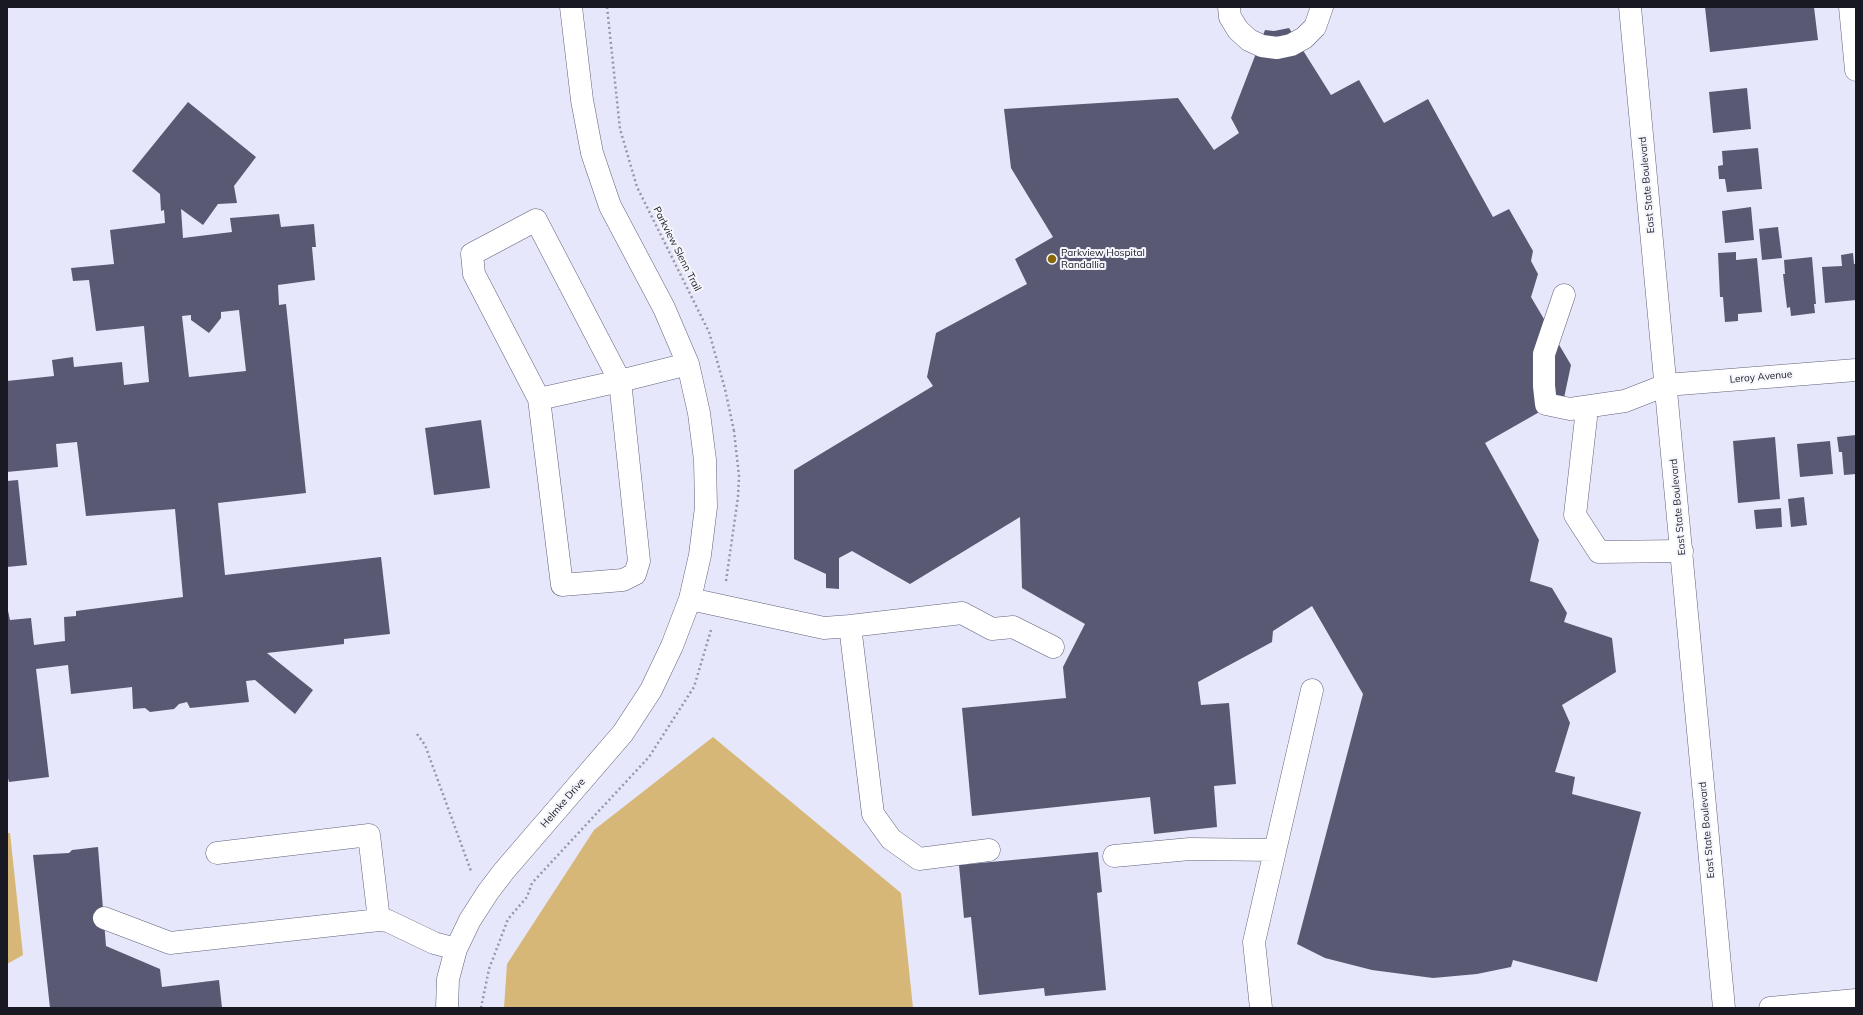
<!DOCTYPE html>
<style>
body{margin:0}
#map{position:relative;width:1863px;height:1015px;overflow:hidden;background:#e6e7fa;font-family:Mulish,sans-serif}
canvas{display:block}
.frame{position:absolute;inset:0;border:8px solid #191924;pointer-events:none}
</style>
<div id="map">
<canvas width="1863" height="1015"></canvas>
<div class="frame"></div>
</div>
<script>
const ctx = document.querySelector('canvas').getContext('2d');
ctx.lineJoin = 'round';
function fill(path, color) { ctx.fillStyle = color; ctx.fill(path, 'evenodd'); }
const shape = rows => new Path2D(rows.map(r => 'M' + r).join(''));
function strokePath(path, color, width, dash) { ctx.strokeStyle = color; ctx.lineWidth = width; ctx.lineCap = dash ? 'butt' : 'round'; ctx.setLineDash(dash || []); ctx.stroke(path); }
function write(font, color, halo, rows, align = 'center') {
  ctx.font = font + ' Mulish,sans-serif'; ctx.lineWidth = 4; ctx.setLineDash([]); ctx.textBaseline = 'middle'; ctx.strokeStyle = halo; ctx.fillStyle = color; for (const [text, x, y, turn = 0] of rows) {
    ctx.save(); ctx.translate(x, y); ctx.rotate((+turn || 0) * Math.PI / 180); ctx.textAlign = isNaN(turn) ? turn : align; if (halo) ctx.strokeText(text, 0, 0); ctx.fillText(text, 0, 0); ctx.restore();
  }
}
const green = shape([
 [713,737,901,893,913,1008,504,1008,507,964,594,830],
 [7,833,10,833,23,955,7,964]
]);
const building = shape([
 [1705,7,1814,7,1818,40,1710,52],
 [1289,28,1331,95,1359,80,1384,123,1428,99,1493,217,1509,209,1533,251,1531,261,1538,274,1531,297,1571,365,1564,398,1485,443,1539,540,1530,581,1552,588,1567,613,1564,622,1612,638,1616,672,1562,705,1570,723,1555,772,1575,777,1572,794,1641,812,1597,982,1513,960,1511,967,1477,974,1433,978,1372,970,1325,958,1297,944,1363,694,1312,606,1273,631,1272,642,1198,682,1201,705,1229,703,1236,784,1214,786,1217,827,1154,834,1150,797,972,816,962,708,1066,698,1063,667,1085,624,1022,588,1020,517,910,584,852,551,839,558,839,589,826,588,826,574,794,559,794,470,933,386,927,377,936,333,1027,284,1015,259,1053,237,1011,168,1004,109,1178,98,1214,150,1239,133,1231,118,1265,30,1274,31],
 [1747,88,1751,129,1713,133,1709,92],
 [188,102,256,157,234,186,237,203,218,204,203,225,181,209,183,238,232,232,230,218,279,214,281,227,314,224,316,247,312,247,315,280,278,285,279,305,286,304,306,493,218,503,225,575,381,557,390,634,344,639,344,644,267,653,313,690,295,714,255,680,246,681,249,702,190,708,187,702,179,704,174,709,150,712,145,708,133,709,132,687,71,694,68,665,36,669,49,777,9,782,7,775,7,606,10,620,31,618,34,645,65,641,64,617,76,616,76,611,183,597,175,509,86,516,77,442,56,444,58,467,7,472,7,381,54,376,52,360,73,357,74,367,122,362,124,385,149,382,144,326,96,331,89,280,73,281,71,268,114,264,110,230,165,223,164,210,161,211,160,194,132,171],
 [239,310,246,371,189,377,182,316,191,315,191,320,209,333,221,318,221,312],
 [1758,148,1762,189,1727,192,1725,179,1719,179,1718,166,1723,165,1722,151],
 [1751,207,1754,240,1725,243,1722,211],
 [1778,227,1782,258,1762,260,1759,229],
 [1736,252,1736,260,1757,258,1762,312,1738,314,1738,321,1725,322,1723,297,1720,297,1718,253],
 [1853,253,1854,264,1856,264,1856,300,1825,303,1822,267,1842,266,1841,255],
 [1812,257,1816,304,1814,304,1815,313,1791,316,1790,307,1787,308,1783,274,1785,274,1784,260],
 [481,420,490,488,434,495,425,428],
 [1856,435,1856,474,1844,475,1842,452,1839,452,1837,437],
 [1775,437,1780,499,1738,503,1733,441],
 [1830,441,1833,474,1800,477,1797,444],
 [18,480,27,565,7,567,7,481],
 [1804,497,1807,525,1791,527,1788,499],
 [1781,508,1782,527,1756,529,1754,510],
 [98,847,106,946,160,969,162,987,219,980,222,1008,50,1008,33,855,69,853,72,850],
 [1098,852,1102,892,1097,893,1106,990,1045,996,1044,988,979,995,971,917,964,918,959,865]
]);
const path = shape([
 [607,7,620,129,637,187,709,332,725,389,734,431],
 [726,581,738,497,739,476,734,431],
 [417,734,425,745,471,871],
 [481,1008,489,969,508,919,527,897,532,883,649,757,694,687,711,630]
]);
const minor = shape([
 [1229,7,1230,17,1238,30,1249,40,1262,46,1277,48,1291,45,1304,38,1315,27,1322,7],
 [1850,7,1856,70],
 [1564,295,1544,354,1544,386,1546,404,1570,409,1625,401,1666,385,1856,370],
 [539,399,474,274,472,254,536,220,620,381,639,561,635,574,623,580,562,585,539,399,620,381,688,364],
 [1587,409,1575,515,1599,552,1682,551],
 [690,599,824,628,850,626,873,814,891,839,919,859,989,850],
 [850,626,962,613,992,629,1013,627,1053,647],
 [217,853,369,835,379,920],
 [1114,856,1190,849,1275,850],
 [104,918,170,943,379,920,388,921,434,943,456,949],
 [447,1008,448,979,456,949,470,920,488,892,504,871,623,733,651,690,672,646,690,599,700,555,706,507,705,460,699,413,688,364,664,308,610,206,592,153,582,100,571,7],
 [1261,1008,1254,942,1312,690],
 [1770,1008,1856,1000]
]);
const major = shape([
 [1630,7,1724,1008]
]);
const markers = [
 [1052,259,5,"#8a6604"]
];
const streetNames = [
 ["East State Boulevard",1647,185,-95],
 ["Parkview Slenn Trail",677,249,63],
 ["Leroy Avenue",1761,377,-5],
 ["East State Boulevard",1678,507,-95],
 ["Helmke Drive",563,803,-49],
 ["East State Boulevard",1707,830,-95]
];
const poiNames = [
 ["Parkview Hospital",1061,253],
 ["Randallia",1061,265]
];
fill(green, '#d6b777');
fill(building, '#595974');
strokePath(minor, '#60617c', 23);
strokePath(major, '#60617c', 23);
strokePath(path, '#9596a6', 2.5, [2, 3]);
strokePath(minor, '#fff', 22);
strokePath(major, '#fff', 22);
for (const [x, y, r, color] of markers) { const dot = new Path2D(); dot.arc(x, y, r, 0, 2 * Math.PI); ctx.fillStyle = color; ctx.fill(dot); strokePath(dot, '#f5f6fc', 1.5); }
write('10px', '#191924', '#f5f6fc', streetNames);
write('10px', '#191924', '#f5f6fc', poiNames, 'left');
</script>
